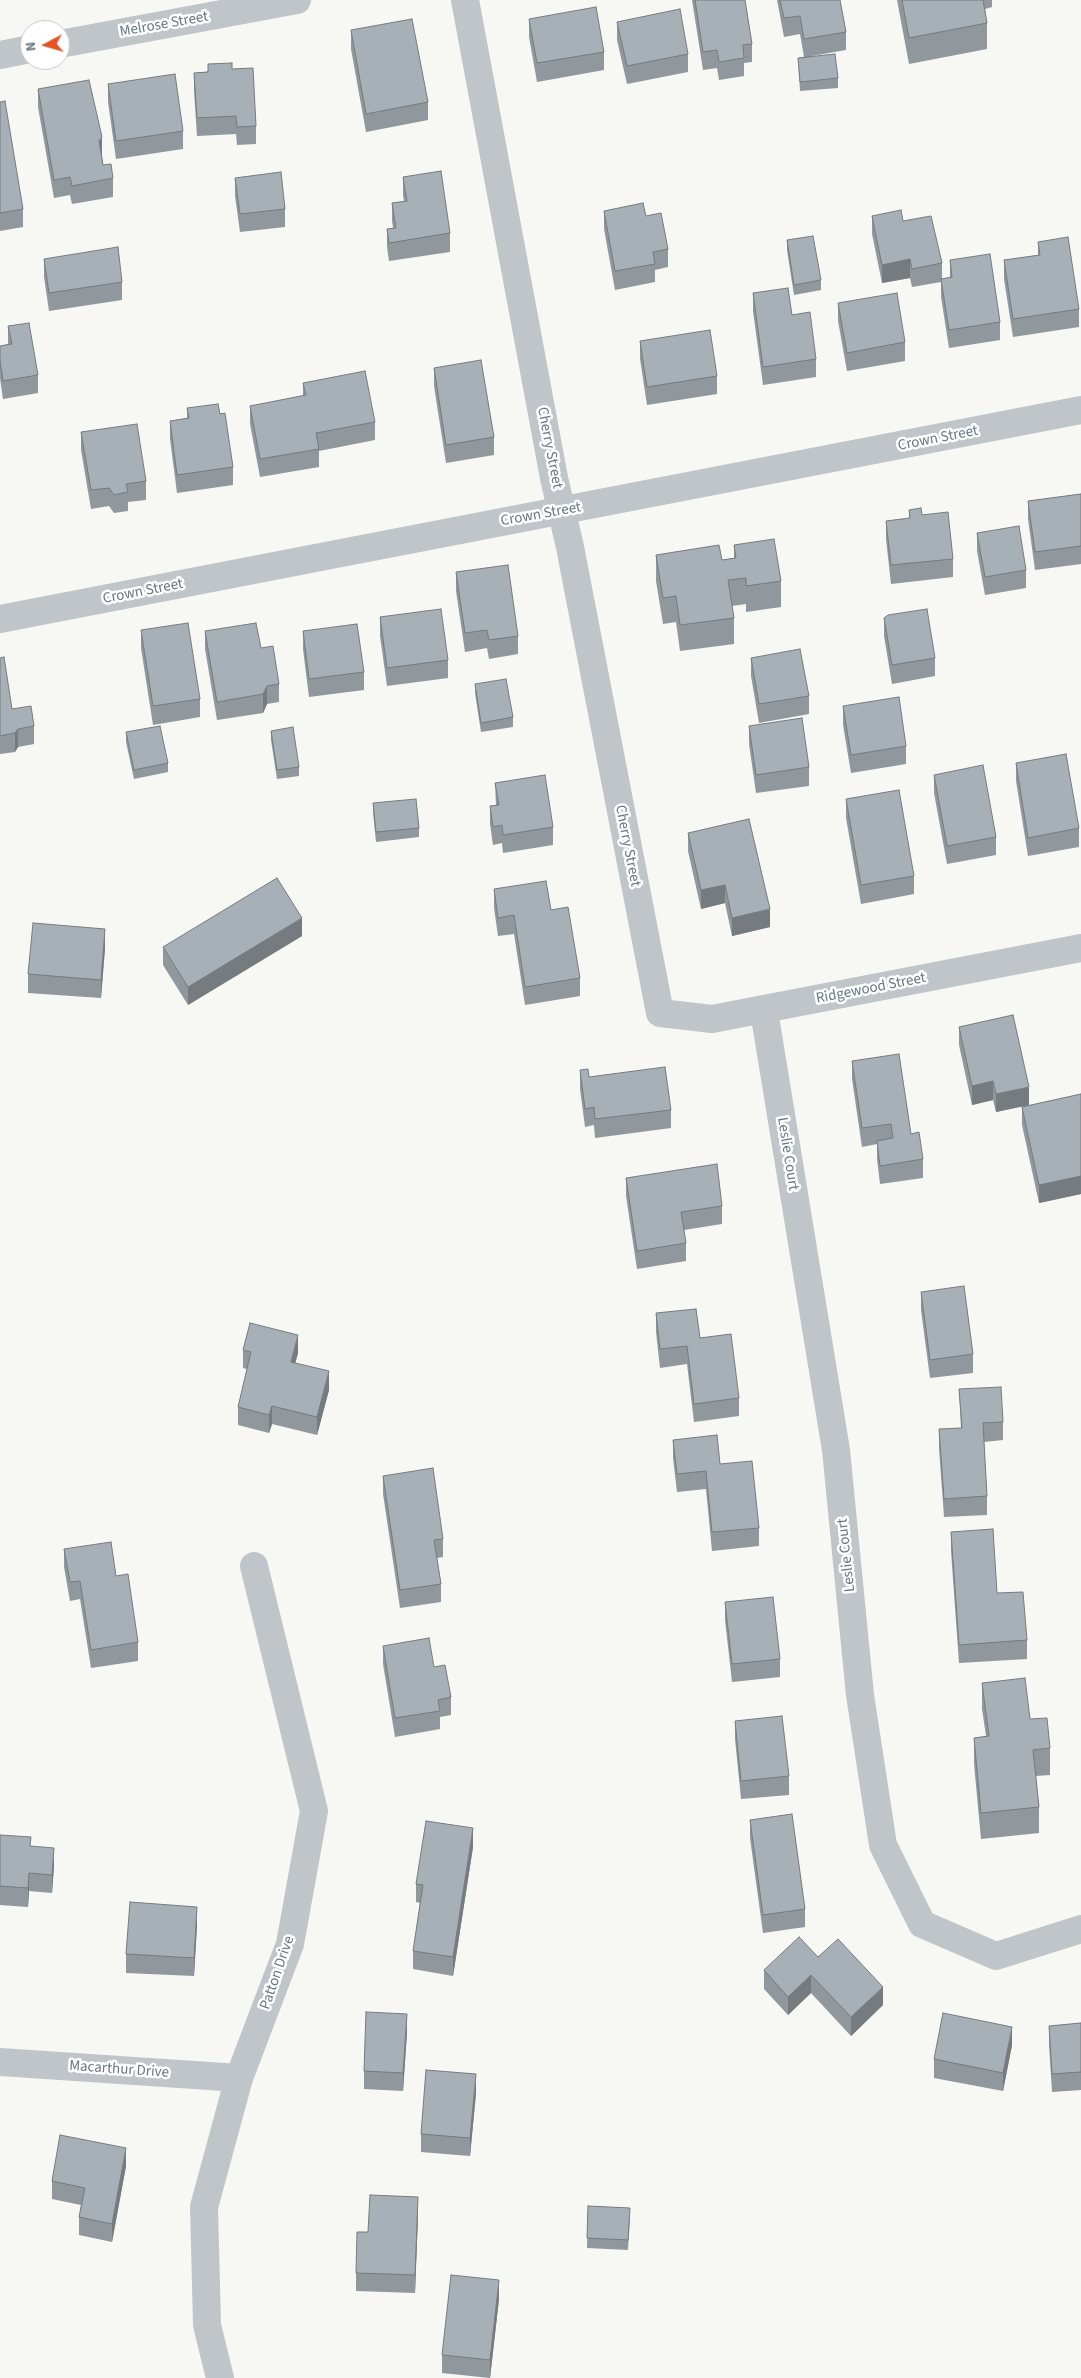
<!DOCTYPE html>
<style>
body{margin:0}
#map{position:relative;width:1081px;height:2378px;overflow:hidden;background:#f7f7f4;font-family:"Source Sans 3",sans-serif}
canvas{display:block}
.north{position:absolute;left:20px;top:20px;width:50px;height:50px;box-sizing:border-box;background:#fff;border:1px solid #c2c9cf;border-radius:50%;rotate:264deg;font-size:14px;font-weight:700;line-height:20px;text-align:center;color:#667786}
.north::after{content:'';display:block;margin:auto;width:18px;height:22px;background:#e45427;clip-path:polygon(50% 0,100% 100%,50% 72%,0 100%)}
</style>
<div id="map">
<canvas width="1081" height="2378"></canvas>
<div class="north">N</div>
</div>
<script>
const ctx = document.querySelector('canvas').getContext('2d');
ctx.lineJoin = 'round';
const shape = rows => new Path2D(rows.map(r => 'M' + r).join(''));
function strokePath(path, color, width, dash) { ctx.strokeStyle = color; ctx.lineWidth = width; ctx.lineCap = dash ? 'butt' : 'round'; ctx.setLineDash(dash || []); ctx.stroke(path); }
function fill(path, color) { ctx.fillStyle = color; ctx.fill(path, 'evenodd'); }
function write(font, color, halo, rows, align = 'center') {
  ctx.font = font + ' "Source Sans 3",sans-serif'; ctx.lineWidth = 5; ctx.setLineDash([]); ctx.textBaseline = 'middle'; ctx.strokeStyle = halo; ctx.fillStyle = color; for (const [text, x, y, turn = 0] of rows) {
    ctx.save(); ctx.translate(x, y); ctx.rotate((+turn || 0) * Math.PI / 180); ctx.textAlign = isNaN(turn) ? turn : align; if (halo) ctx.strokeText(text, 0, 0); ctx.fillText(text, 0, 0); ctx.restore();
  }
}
const street = shape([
 [465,0,554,478,570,547,660,1013,712,1019,1081,948],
 [60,44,297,0],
 [0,55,30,49],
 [0,619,1081,410],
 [764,1011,836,1450,860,1695,883,1845,922,1924,996,1956,1081,1929],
 [0,2062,239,2078],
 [220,2378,207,2325,204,2207,239,2078,290,1944,314,1811,254,1566]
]);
const wall = shape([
 [692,0,745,0,752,44,752,62,744,63,744,76,719,80,717,68,703,70],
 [777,0,840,0,846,32,846,50,812,56,838,78,838,88,800,91,798,58,804,57,800,34,784,37],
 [897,0,992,0,992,7,985,9,987,23,987,49,909,64],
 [529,19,604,52,604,70,537,82,529,37],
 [617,22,688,54,688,72,627,84,617,40],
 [351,30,428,102,428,120,366,132,351,49],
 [232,69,256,126,256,144,237,145,236,134,197,136,194,91,194,73],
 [108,84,183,131,183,149,116,159,108,102],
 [38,89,102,156,103,165,113,178,113,197,72,204,70,195,54,198,38,107],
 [0,102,23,209,23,227,0,231],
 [403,177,450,233,450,252,389,261,387,247,387,229,393,228,392,221,392,203,404,201,403,195],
 [235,178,285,209,285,227,240,232,235,196],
 [604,211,646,216,668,249,668,267,655,270,655,282,615,290,604,229],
 [872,216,903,221,942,263,942,279,950,278,950,260,1000,322,1000,340,949,348,941,297,941,282,912,287,910,278,882,283,872,234],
 [787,240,821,280,821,290,794,295,787,250],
 [1038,242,1079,309,1079,327,1013,337,1004,279,1004,260,1038,255],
 [44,259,122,282,122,300,49,311,44,277],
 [753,293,792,315,816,359,816,377,763,385,753,311],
 [838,303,905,342,905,361,847,371,838,321],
 [8,326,38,375,38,393,3,399,0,378,0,346,8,344],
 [640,341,717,376,717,394,647,405,640,359],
 [434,368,494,437,494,455,446,463,434,386],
 [303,383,375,422,375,440,319,451,319,467,260,477,250,424,250,406,303,396],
 [187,408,220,414,233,467,233,485,177,493,170,439,170,421,187,418],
 [81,432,146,481,146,500,128,502,128,511,114,513,109,506,91,509,81,450],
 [1081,494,1081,564,1035,570,1028,519,1028,501],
 [909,510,922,515,953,559,953,577,891,584,886,539,886,521,909,518],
 [977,533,1026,570,1026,588,985,595,977,551],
 [734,545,781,581,781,607,746,612,746,604,732,606,734,618,734,644,680,651,676,622,663,624,656,581,656,555,722,560,734,558],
 [456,572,518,636,518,654,489,659,487,648,465,652,456,591],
 [380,617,448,660,448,678,387,686,380,636],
 [884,618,935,658,935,676,892,684,884,636],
 [141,630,200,699,200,717,153,725,141,648],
 [205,631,261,648,279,684,279,702,267,704,263,713,217,720,205,649],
 [303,631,364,672,364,690,309,697,303,649],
 [0,658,12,709,34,726,34,744,18,747,15,752,0,754],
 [751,658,809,696,809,714,759,723,751,676],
 [475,684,513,717,513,727,481,732,475,693],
 [843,706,906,746,906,764,851,773,843,725],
 [749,726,809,767,809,786,756,793,749,744],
 [271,731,299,767,299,776,277,779,271,740],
 [126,732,168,763,168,772,134,779,126,742],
 [1016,763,1079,828,1079,847,1028,856,1016,781],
 [934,775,996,837,996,855,947,864,934,793],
 [495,783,553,827,553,845,503,853,502,843,493,845,490,824,490,806,496,805],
 [846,799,914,876,914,894,861,904,846,818],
 [373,803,419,828,419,837,376,842,373,812],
 [688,833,770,927,732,936,725,903,701,909,688,851],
 [494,889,580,978,580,996,525,1005,514,934,498,936,494,908],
 [302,936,188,1005,163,965,163,947],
 [105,948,101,998,28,993,28,974],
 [959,1027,1029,1105,996,1112,993,1100,972,1105,959,1045],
 [852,1061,923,1159,923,1178,880,1184,877,1159,877,1144,862,1147,852,1079],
 [580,1070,589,1077,671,1110,671,1128,595,1138,594,1125,585,1127,580,1089],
 [1081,1094,1081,1194,1039,1203,1022,1125,1022,1107],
 [626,1178,722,1206,722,1224,684,1230,686,1243,686,1261,637,1269,626,1196],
 [921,1292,973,1354,973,1373,930,1378,921,1310],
 [656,1313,700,1338,739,1398,739,1416,694,1422,687,1364,660,1368,656,1332],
 [243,1350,298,1353,295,1363,329,1390,317,1435,272,1424,269,1433,238,1425,238,1407,247,1369,243,1368],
 [959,1389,1003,1422,1003,1440,984,1442,987,1496,987,1515,944,1517,939,1448,939,1429,961,1428],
 [673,1440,720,1464,759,1528,759,1546,712,1551,706,1489,677,1492,673,1458],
 [383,1476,443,1539,443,1557,437,1558,441,1584,441,1602,400,1608,383,1494],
 [951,1532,997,1593,1027,1640,1027,1659,959,1663,951,1551],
 [64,1549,116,1576,138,1642,138,1661,91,1668,80,1599,70,1601,64,1567],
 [725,1602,780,1659,780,1677,732,1682,725,1620],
 [383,1646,434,1667,451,1697,451,1715,440,1717,440,1729,395,1737,383,1664],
 [982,1683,1030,1719,1050,1748,1050,1775,1036,1776,1039,1807,1039,1833,981,1839,974,1764,974,1738,986,1736,982,1709],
 [735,1721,789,1776,789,1795,741,1799,735,1739],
 [750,1820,805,1909,805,1927,763,1933,750,1838],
 [0,1835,31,1846,54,1866,52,1893,29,1891,28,1907,0,1905],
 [473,1847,453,1976,413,1969,413,1951,420,1903,416,1902,416,1884],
 [197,1925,194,1976,126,1973,126,1954],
 [818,1957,883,2005,851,2036,811,1993,788,2015,764,1989,764,1970],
 [1081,2023,1081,2090,1052,2092,1049,2044,1049,2026],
 [407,2032,403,2091,364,2089,364,2071],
 [1012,2045,1003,2091,934,2078,934,2059],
 [476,2093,470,2156,421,2152,421,2134],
 [126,2166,112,2242,79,2235,79,2217,81,2205,52,2199,52,2181],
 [588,2206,630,2217,628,2250,587,2248],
 [418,2215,415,2293,356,2291,356,2273,368,2232],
 [499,2299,490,2378,442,2373,442,2355]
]);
const shadedWall = shape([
 [102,137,102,156,99,159,99,141],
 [910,259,910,278,882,283,882,265],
 [267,686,267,704,263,713,263,694],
 [18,729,18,747,15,752,15,733],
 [725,885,725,903,701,909,701,890],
 [770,909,770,927,732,936,732,918],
 [302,918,302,936,188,1005,188,987],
 [105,929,105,948,101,998,101,980],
 [993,1081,993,1100,972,1105,972,1086],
 [1029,1087,1029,1105,996,1112,996,1094],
 [1081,1176,1081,1194,1039,1203,1039,1185],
 [298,1335,298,1353,291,1380,291,1362],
 [329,1371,329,1390,317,1435,317,1417],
 [272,1406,272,1424,269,1433,269,1415],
 [473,1828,473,1847,453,1976,453,1957],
 [54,1848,54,1866,52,1893,52,1875],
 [29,1873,29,1891,28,1907,28,1888],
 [197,1907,197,1925,194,1976,194,1958],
 [811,1975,811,1993,788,2015,788,1997],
 [883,1987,883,2005,851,2036,851,2017],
 [407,2014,407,2032,403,2091,403,2073],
 [1012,2027,1012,2045,1003,2091,1003,2073],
 [476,2074,476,2093,470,2156,470,2138],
 [126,2148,126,2166,112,2242,112,2224],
 [418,2197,418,2215,415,2293,415,2275],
 [499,2280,499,2299,490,2378,490,2360]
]);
const building = shape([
 [695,0,745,0,752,44,743,45,744,58,719,62,717,50,703,52,695,0],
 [780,0,840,0,846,32,804,39,800,16,784,18,780,0],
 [902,0,983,0,987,23,909,38,902,0],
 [596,7,604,52,537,63,529,19,596,7],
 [680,9,688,54,627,66,617,22,680,9],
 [412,19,428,102,366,114,351,30,412,19],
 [835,54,838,78,800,82,798,58,835,54],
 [232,63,232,69,253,68,256,126,237,127,236,116,197,118,194,73,208,72,208,64,232,63],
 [175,74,183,131,116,141,108,84,175,74],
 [89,80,102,137,99,141,103,165,111,164,113,178,72,186,70,177,54,180,38,89,89,80],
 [5,101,23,209,0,213,0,102,5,101],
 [441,171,450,233,389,243,387,229,396,228,392,203,407,201,403,177,441,171],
 [281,172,285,209,240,214,235,178,281,172],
 [643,203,646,216,661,213,668,249,653,252,655,264,615,271,604,211,643,203],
 [901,210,903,221,931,216,942,263,912,269,910,259,882,265,872,216,901,210],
 [813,236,821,280,794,285,787,240,813,236],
 [1068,237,1079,309,1013,319,1004,260,1040,255,1038,242,1068,237],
 [118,247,122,282,49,293,44,259,118,247],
 [990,254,1000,322,949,330,941,279,952,277,950,260,990,254],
 [788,288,792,315,810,312,816,359,763,367,753,293,788,288],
 [897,293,905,342,847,353,838,303,897,293],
 [29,323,38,375,3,381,0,360,0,346,12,344,8,326,29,323],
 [710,330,717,376,647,387,640,341,710,330],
 [481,360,494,437,446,445,434,368,481,360],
 [365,371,375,422,316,433,319,449,260,459,250,406,306,395,303,383,365,371],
 [218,404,220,414,225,413,233,467,177,475,170,421,189,418,187,408,218,404],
 [137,424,146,481,126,484,128,492,114,495,109,488,91,490,81,432,137,424],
 [1081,494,1081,546,1035,552,1028,501,1081,494],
 [921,508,922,515,948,512,953,559,891,565,886,521,910,518,909,510,921,508],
 [1019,526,1026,570,985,577,977,533,1019,526],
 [774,539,781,581,746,586,746,578,728,580,734,618,680,625,676,596,663,598,656,555,719,545,722,560,736,558,734,545,774,539],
 [508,565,518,636,489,640,487,630,465,633,456,572,508,565],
 [441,609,448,660,387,668,380,617,441,609],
 [927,609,935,658,892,665,884,618,888,615,927,609],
 [188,623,200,699,153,706,141,630,188,623],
 [256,623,261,648,273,646,279,684,267,686,263,694,217,702,205,631,256,623],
 [357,624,364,672,309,679,303,631,357,624],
 [800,649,809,696,759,704,751,658,800,649],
 [4,657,12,709,31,706,34,726,18,729,15,733,0,736,0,658,4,657],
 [506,679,513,717,481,723,475,684,506,679],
 [899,697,906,746,851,755,843,706,899,697],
 [802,718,809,767,756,775,749,726,802,718],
 [160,726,168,763,134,770,126,732,160,726],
 [293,727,299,767,277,770,271,731,293,727],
 [1066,754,1079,828,1028,838,1016,763,1066,754],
 [983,765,996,837,947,846,934,775,983,765],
 [545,775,553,827,503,835,502,825,493,827,490,806,499,805,495,783,545,775],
 [899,790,914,876,861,885,846,799,899,790],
 [416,799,419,828,376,832,373,803,416,799],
 [749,819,770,909,732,918,725,885,701,890,688,833,749,819],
 [277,878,302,918,188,987,163,947,277,878],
 [546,881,551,910,568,907,580,978,525,987,514,915,498,918,494,889,546,881],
 [33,923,105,929,101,980,28,974,33,923],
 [1013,1015,1029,1087,996,1094,993,1081,972,1086,959,1027,1013,1015],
 [899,1054,911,1134,919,1132,923,1159,880,1166,877,1141,893,1138,891,1124,862,1128,852,1061,899,1054],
 [665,1067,671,1110,595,1119,594,1107,585,1109,580,1070,588,1069,589,1077,665,1067],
 [1081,1094,1081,1176,1039,1185,1022,1107,1081,1094],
 [717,1164,722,1206,681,1212,686,1243,637,1251,626,1178,717,1164],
 [964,1286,973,1354,930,1360,921,1292,964,1286],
 [696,1309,700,1338,731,1334,739,1398,694,1404,687,1346,660,1349,656,1313,696,1309],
 [250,1323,298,1335,291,1362,329,1371,317,1417,272,1406,269,1415,238,1407,251,1352,243,1350,250,1323],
 [1001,1387,1003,1422,983,1423,987,1496,944,1499,939,1429,962,1428,959,1389,1001,1387],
 [717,1435,720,1464,752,1461,759,1528,712,1532,706,1471,677,1474,673,1440,717,1435],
 [433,1468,443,1539,434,1540,441,1584,400,1590,383,1476,433,1468],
 [993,1529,997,1593,1023,1592,1027,1640,959,1645,951,1532,993,1529],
 [111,1542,116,1576,128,1574,138,1642,91,1650,80,1581,70,1582,64,1549,111,1542],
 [773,1597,780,1659,732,1664,725,1602,773,1597],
 [429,1638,434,1667,445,1665,451,1697,438,1700,440,1711,395,1718,383,1646,429,1638],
 [1025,1678,1030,1719,1047,1718,1050,1748,1033,1750,1039,1807,981,1813,974,1738,989,1736,982,1683,1025,1678],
 [782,1716,789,1776,741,1781,735,1721,782,1716],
 [792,1814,805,1909,763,1915,750,1820,792,1814],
 [426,1821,473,1828,453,1957,413,1951,423,1885,416,1884,426,1821],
 [0,1835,31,1837,30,1846,54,1848,52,1875,29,1873,28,1888,0,1886,0,1835],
 [130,1902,197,1907,194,1958,126,1954,130,1902],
 [799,1937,818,1957,838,1939,883,1987,851,2017,811,1975,788,1997,764,1970,799,1937],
 [366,2012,407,2014,403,2073,364,2071,366,2012],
 [943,2013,1012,2027,1003,2073,934,2059,943,2013],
 [1081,2023,1081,2072,1052,2074,1049,2026,1081,2023],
 [426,2070,476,2074,470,2138,421,2134,426,2070],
 [60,2135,126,2148,112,2224,79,2217,85,2188,52,2181,60,2135],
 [370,2195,418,2197,415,2275,356,2273,357,2232,368,2232,370,2195],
 [588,2206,630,2208,628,2240,587,2238,588,2206],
 [451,2275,499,2280,490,2360,442,2355,451,2275]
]);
const streetNames = [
 ["Melrose Street",164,25,-10],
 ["Crown Street",938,439,-11],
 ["Cherry Street",549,448,79],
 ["Crown Street",541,515,-10],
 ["Crown Street",143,592,-11],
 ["Cherry Street",627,846,79],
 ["Ridgewood Street",871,989,-11],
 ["Leslie Court",787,1154,81],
 ["Leslie Court",847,1555,-96],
 ["Patton Drive",278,1973,-71],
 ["Macarthur Drive",119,2070,4]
];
strokePath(street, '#c0c5c9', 28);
fill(wall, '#90979d');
fill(shadedWall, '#757b7f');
fill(building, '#a7b0b6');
strokePath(building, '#757b7f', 1);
write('15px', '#667786', '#fff', streetNames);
</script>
